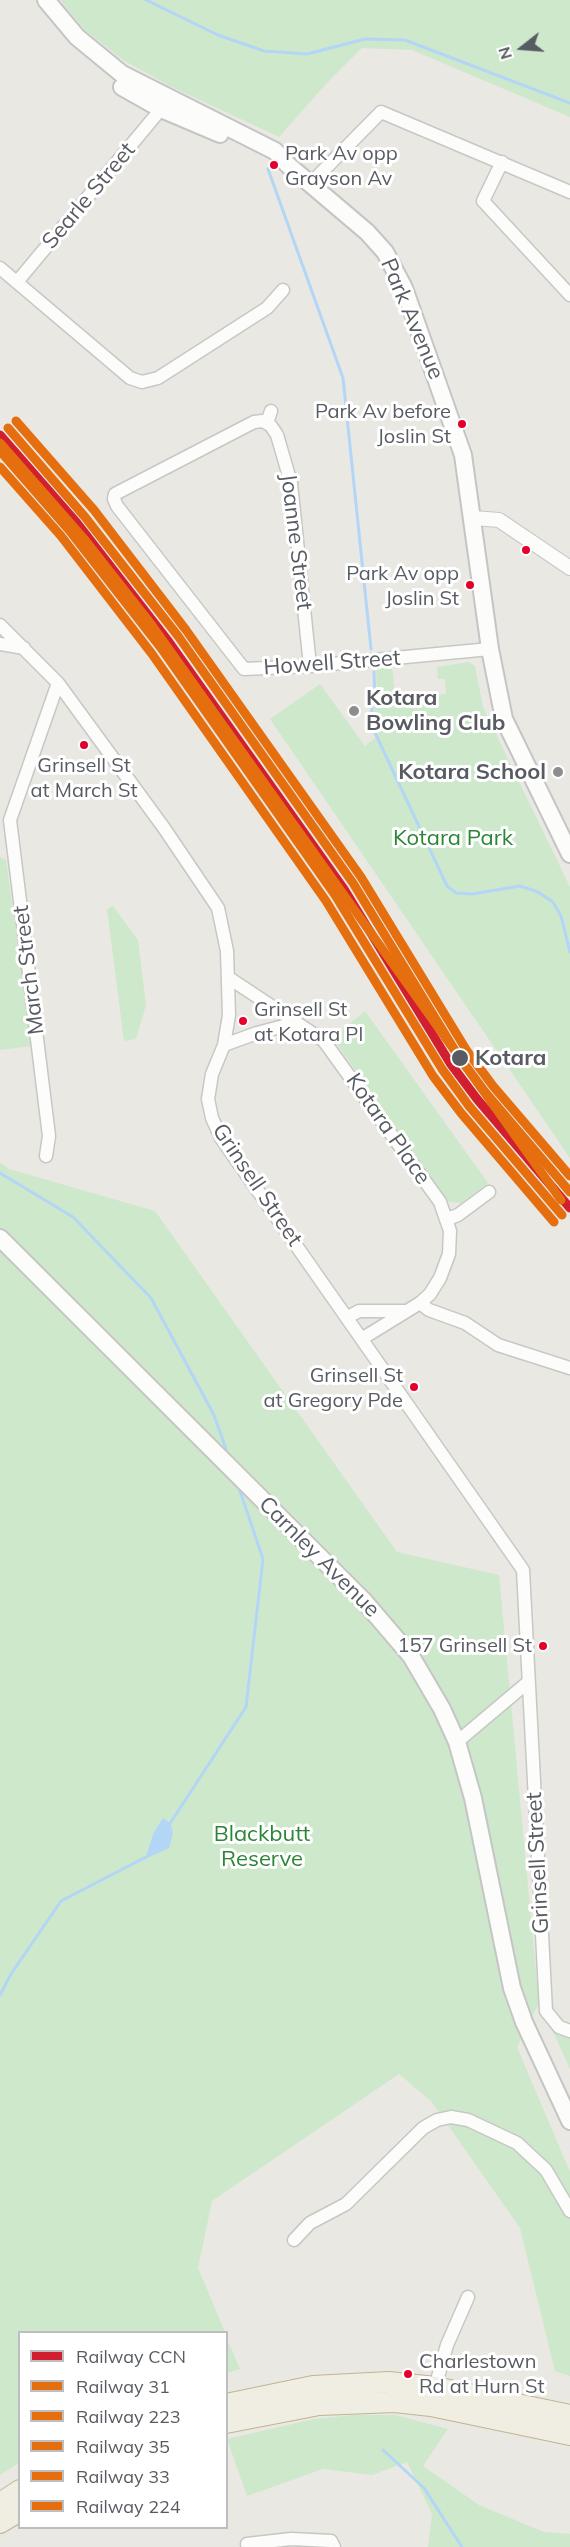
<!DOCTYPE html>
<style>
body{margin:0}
#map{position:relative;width:570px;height:2547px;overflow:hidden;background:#eae8e2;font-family:Mulish,sans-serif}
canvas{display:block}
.legend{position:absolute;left:18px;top:2331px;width:210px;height:198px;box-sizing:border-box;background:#fff;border:2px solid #bcbec0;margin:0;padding:8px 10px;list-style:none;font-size:18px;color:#585c62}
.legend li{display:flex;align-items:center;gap:12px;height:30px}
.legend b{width:30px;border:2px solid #bcbec0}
.north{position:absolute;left:492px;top:18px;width:60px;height:60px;-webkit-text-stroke:4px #fff;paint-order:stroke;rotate:253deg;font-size:16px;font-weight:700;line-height:24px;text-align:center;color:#585c62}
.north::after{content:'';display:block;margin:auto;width:21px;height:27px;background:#585c62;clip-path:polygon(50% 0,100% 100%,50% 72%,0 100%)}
</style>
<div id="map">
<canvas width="570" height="2547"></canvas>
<ul class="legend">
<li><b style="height:8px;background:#d11f2f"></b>Railway CCN</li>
<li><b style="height:8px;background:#e56e0f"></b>Railway 31</li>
<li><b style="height:8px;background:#e56e0f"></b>Railway 223</li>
<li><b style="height:8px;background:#e56e0f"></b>Railway 35</li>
<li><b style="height:8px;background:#e56e0f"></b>Railway 33</li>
<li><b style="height:8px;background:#e56e0f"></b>Railway 224</li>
</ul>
<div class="north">N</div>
</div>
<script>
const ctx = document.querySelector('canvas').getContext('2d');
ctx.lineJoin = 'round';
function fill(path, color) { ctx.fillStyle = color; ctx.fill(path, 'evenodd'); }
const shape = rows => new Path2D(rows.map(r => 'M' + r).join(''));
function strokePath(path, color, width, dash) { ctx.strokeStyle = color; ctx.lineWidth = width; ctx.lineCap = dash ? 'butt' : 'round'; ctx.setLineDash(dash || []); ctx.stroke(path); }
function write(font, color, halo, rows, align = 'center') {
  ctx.font = font + ' Mulish,sans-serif'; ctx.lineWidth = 6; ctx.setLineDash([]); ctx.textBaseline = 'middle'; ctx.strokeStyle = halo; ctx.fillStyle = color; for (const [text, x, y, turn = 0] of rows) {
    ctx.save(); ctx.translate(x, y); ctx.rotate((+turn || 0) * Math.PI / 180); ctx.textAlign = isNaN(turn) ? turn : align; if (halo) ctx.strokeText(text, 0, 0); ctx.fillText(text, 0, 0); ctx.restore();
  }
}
const green = shape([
 [60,0,570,0,570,117,412,50,362,48,326,84,279,137,170,86,123,60,85,30],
 [469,662,475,666,483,707,570,887,570,1158,270,719,320,684,365,746,376,737,371,720,377,699,376,669,392,667,396,700,446,694,445,679,438,679,437,667],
 [0,857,6,860,32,1046,0,1050],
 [113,906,138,940,146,1005,136,1039,124,1041,107,909],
 [365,1011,488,1183,461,1203,449,1202,336,1043,337,1034],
 [0,1162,9,1169,155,1211,397,1552,499,1575,539,2003,517,2047,570,2172,570,2376,555,2371,520,2228,431,2101,399,2074,212,2201,198,2268,225,2332,20,2332,19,2463,0,2475],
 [547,2019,570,2035,570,2069],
 [226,2337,240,2369,227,2373,226,2373],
 [353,2415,396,2415,448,2429,423,2466,479,2505,544,2532,570,2534,570,2547,428,2547,432,2514,407,2462,372,2475,323,2469,247,2496,227,2439,314,2419]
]);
const water = shape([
 [163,1818,170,1823,173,1833,169,1848,145,1859,154,1832]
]);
const stream = shape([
 [146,0,218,35,264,51,307,54,365,39,405,40,570,103],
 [268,169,343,378,371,649],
 [374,672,375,699,369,720,447,886,456,893,472,894,520,886,538,892,553,902,561,916,570,952],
 [0,1173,73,1217,151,1298,214,1415,226,1449],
 [169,1825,246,1707,263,1559,240,1491],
 [0,1995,11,1974,61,1901,146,1857],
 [383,2450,424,2488,462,2547]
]);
const minor = shape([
 [502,162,483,201,570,295],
 [310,184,381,112,570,192],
 [0,268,130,378,142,382,158,378,267,308,283,290],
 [17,282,161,109],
 [267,423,271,411],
 [0,625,58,683,164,828,218,908,227,951,229,1015,224,1045,212,1074,208,1099,212,1118,221,1138,523,1570,546,2011,559,2027,570,2031],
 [0,644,24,648],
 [310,666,291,483,277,435,271,426,263,421,254,422,115,494,114,499,117,506,244,669,310,666,490,649],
 [229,978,324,1041,440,1202,450,1231,449,1254,440,1278,430,1294,420,1303],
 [224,1045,257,1033,295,1023],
 [46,1156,49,1136,10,820,58,683],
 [447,1219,458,1215,489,1192],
 [348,1317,359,1311,406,1311],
 [363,1338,420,1303,429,1310,465,1323,498,1345,570,1368],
 [457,1742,527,1683],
 [294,2240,310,2223,346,2204,423,2128,437,2120,451,2117,468,2120,517,2143,546,2170,570,2211],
 [434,2391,447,2345,468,2297],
 [247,2544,291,2539,331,2541,334,2547]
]);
const tertiary = shape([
 [473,518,499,520,570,568]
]);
const secondary = shape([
 [46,0,77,37,122,74,275,151,288,165,367,232,385,252,404,288,463,455,490,649,504,719,570,854],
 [122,87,161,109,220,134],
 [0,1238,364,1601,411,1656,442,1709,457,1742,473,1798,512,1988,524,2022,570,2121]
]);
const trunk = shape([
 [226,2404,313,2386,389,2382,435,2387,570,2415],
 [226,2423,319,2405,395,2402,431,2406,570,2435],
 [0,2503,20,2490],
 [0,2523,20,2511]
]);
const rail1 = shape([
 [0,435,77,523,169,642,344,889,450,1063,477,1099,570,1208]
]);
const rail2 = shape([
 [0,451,69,530,161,648,335,895,442,1069,469,1106,562,1215]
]);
const rail3 = shape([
 [8,428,85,517,178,636,353,883,459,1057,485,1092,570,1192]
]);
const rail4 = shape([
 [0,467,61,536,152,654,326,901,433,1076,461,1113,554,1222]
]);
const rail5 = shape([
 [16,421,94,510,186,630,361,877,467,1051,493,1086,570,1176]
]);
const rail6 = shape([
 [0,443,85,540,151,624,561,1200]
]);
const markers = [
 [274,165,5,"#e4002b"],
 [462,424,5,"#e4002b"],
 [526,550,5,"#e4002b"],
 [470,585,5,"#e4002b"],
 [354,711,6,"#8b8d8f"],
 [84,745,5,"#e4002b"],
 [558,772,6,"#8b8d8f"],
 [243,1021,5,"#e4002b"],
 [460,1058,9,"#585c62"],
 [414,1387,5,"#e4002b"],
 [543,1646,5,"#e4002b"],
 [408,2374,5,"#e4002b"]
];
const busNames = [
 ["Park Av opp",285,154,"left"],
 ["Grayson Av",285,179,"left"],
 ["Park Av before",451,412],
 ["Joslin St",451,437],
 ["Park Av opp",459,574],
 ["Joslin St",459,599],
 ["Grinsell St",84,766,"center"],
 ["at March St",84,791,"center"],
 ["Grinsell St",254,1010,"left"],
 ["at Kotara Pl",254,1035,"left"],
 ["Grinsell St",403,1376],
 ["at Gregory Pde",403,1401],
 ["157 Grinsell St",532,1646],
 ["Charlestown",419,2362,"left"],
 ["Rd at Hurn St",419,2387,"left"]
];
const streetNames = [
 ["Searle Street",89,196,-50],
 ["Park Avenue",412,319,67],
 ["Joanne Street",296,542,83],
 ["Howell Street",332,663,-4],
 ["March Street",29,970,-97],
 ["Kotara Place",388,1129,55],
 ["Grinsell Street",257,1185,56],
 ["Carnley Avenue",319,1557,45],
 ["Grinsell Street",538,1863,-93]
];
const poiNames = [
 ["Kotara",366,698],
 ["Bowling Club",366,723],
 ["Kotara School",546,772,"right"]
];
const parkNames = [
 ["Kotara Park",453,838],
 ["Blackbutt",262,1834],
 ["Reserve",262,1859]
];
const stopNames = [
 ["Kotara",475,1058]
];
fill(green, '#cee8cc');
fill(water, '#b3d6f6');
strokePath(stream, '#b3d6f6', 3);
strokePath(minor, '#c7c7c6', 15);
strokePath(tertiary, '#c7c7c6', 16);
strokePath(secondary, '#c6c5c5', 20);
strokePath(trunk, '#c1b490', 22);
strokePath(minor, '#fcfcfb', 12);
strokePath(tertiary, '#fcfcfb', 14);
strokePath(secondary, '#fcfcfb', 16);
strokePath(trunk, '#f0eee2', 20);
strokePath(rail1, '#d11f2f', 9);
strokePath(rail2, '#e56e0f', 9);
strokePath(rail3, '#e56e0f', 9);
strokePath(rail4, '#e56e0f', 9);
strokePath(rail5, '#e56e0f', 9);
strokePath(rail6, '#e56e0f', 9);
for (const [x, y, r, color] of markers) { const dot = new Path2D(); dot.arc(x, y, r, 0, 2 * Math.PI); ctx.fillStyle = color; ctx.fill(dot); strokePath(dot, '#fff', 2); }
write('20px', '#585c62', '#fff', busNames, 'right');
write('22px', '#585c62', '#fff', streetNames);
write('bold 22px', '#585c62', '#fff', poiNames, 'left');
write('22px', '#2c8535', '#fff', parkNames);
write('bold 22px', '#585c62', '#fff', stopNames, 'left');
</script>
